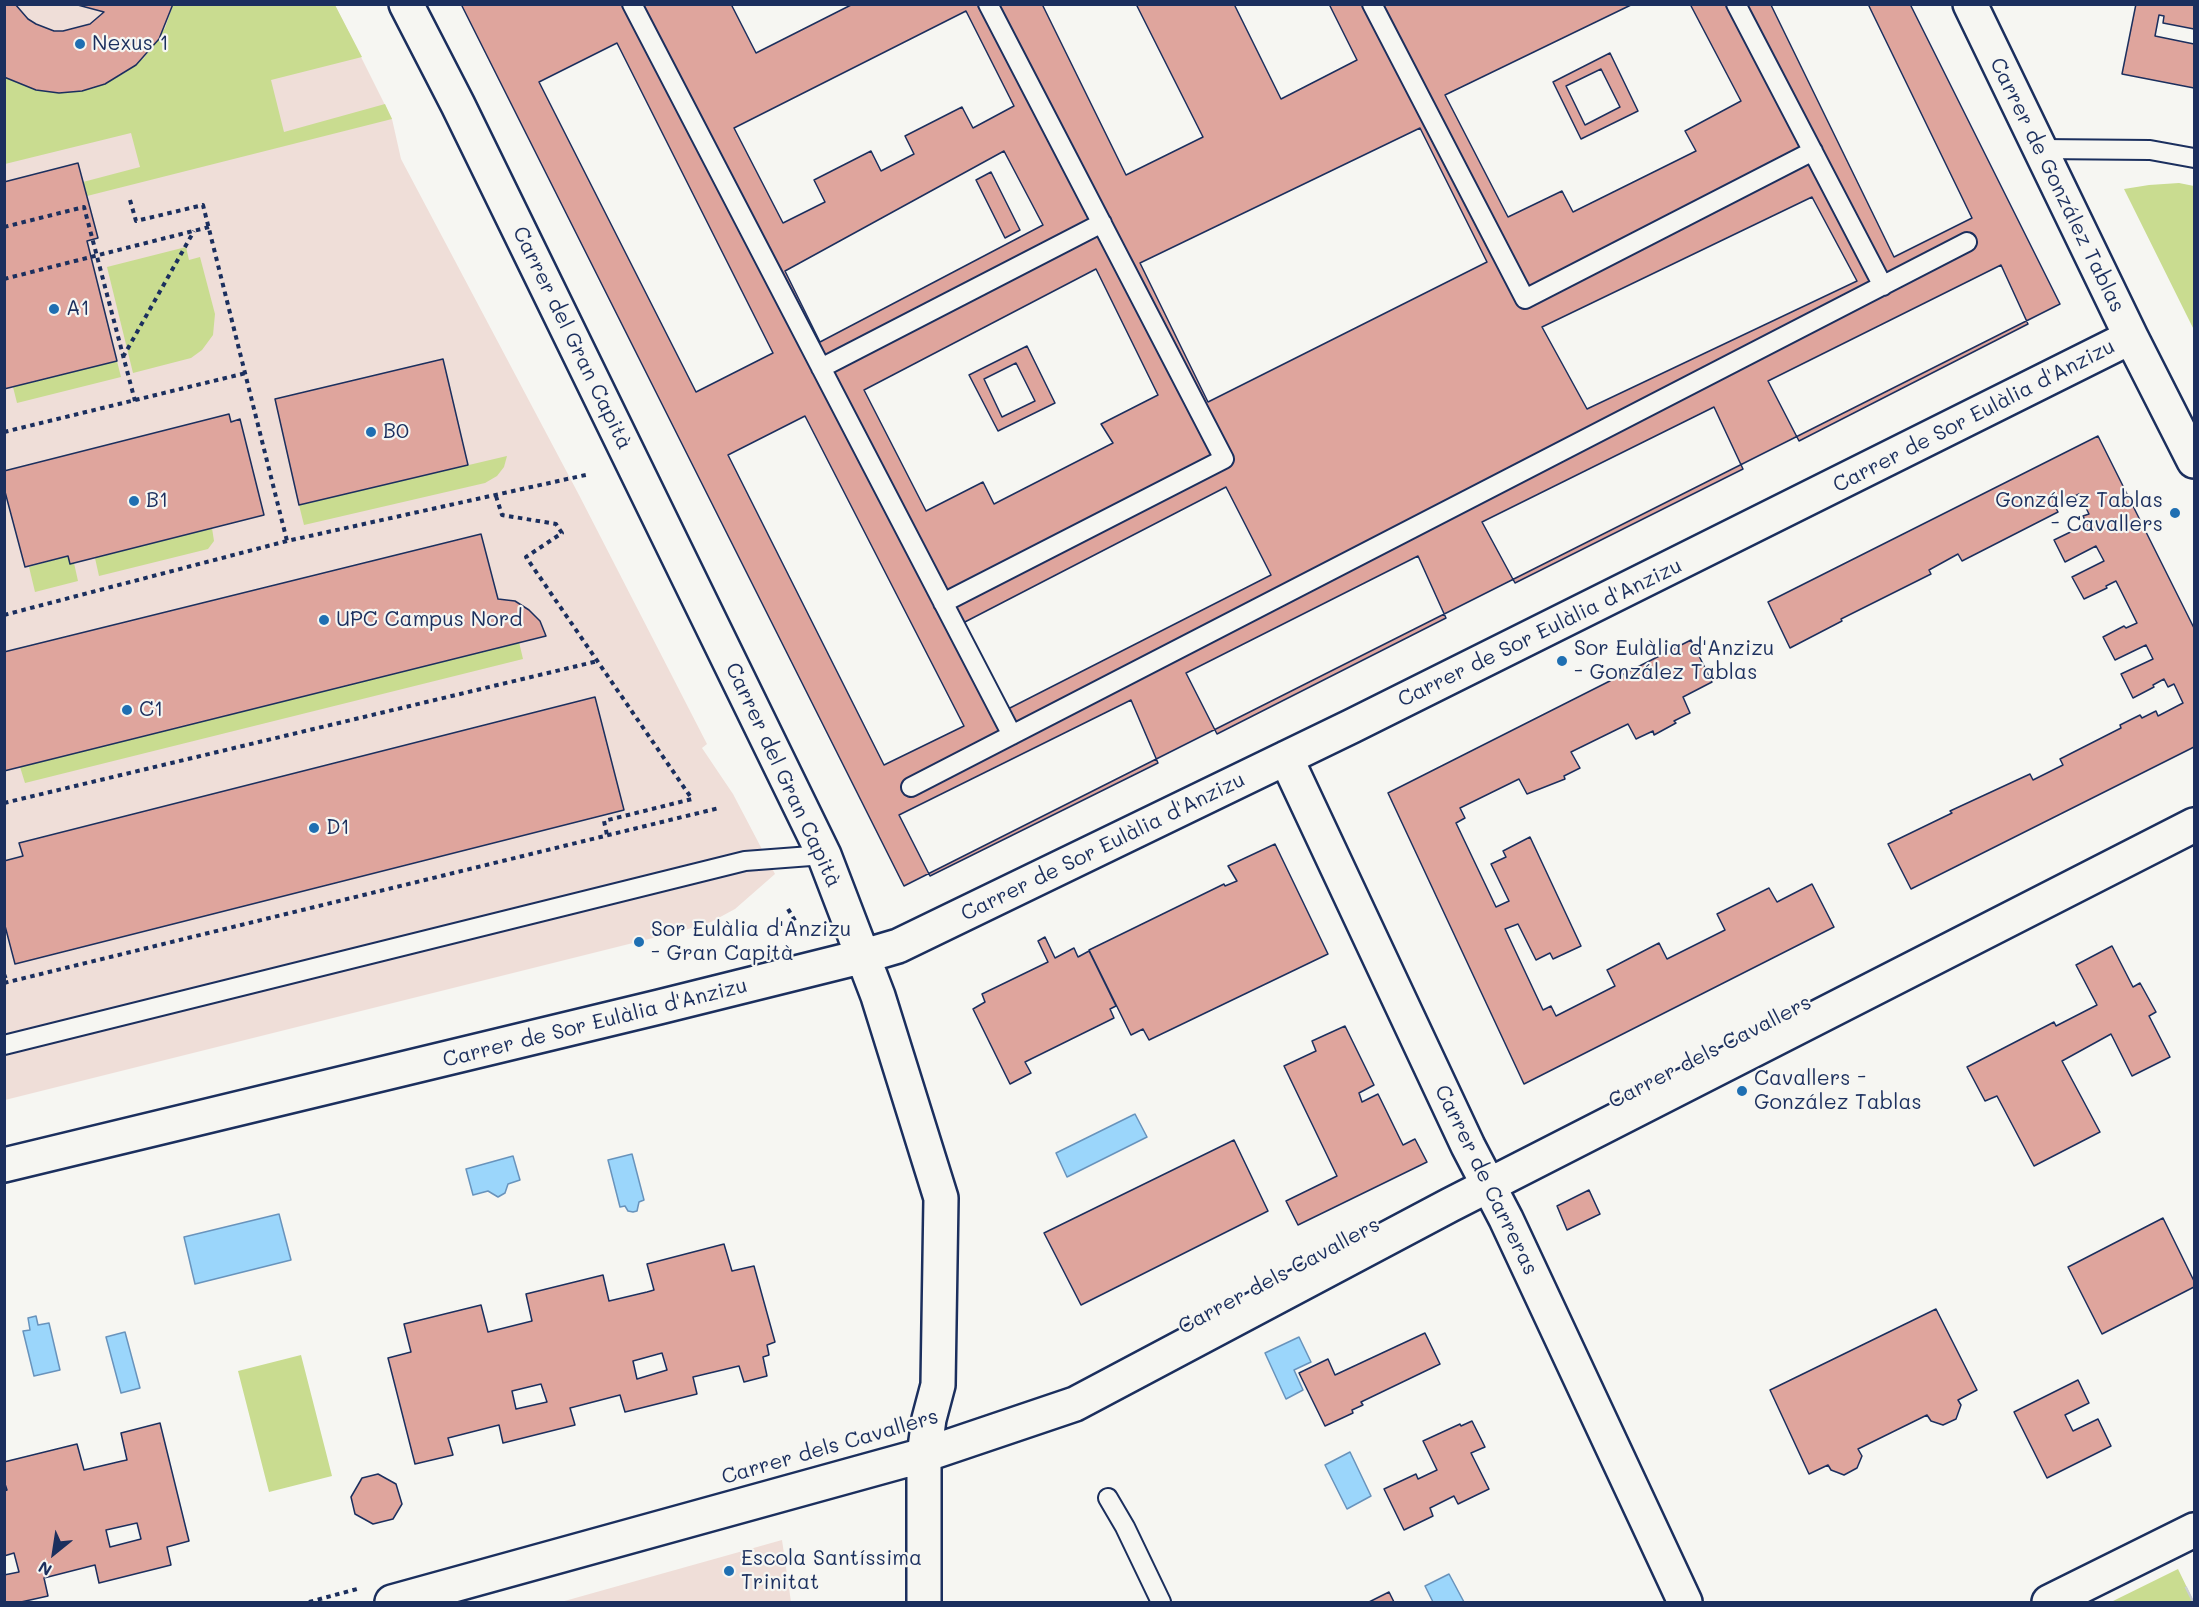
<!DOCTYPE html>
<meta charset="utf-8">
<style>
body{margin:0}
#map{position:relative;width:2199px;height:1607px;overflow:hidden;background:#f6f6f2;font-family:Mali,sans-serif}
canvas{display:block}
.frame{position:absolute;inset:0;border:6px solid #1b2f5e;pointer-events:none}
.north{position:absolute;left:24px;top:1523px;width:60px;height:60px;-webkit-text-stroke:4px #f6f6f2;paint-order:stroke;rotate:210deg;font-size:16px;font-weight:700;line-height:24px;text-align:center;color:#1b2f5e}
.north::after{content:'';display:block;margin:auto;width:21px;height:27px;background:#1b2f5e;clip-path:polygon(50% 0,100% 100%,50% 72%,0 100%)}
</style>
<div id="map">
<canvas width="2199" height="1607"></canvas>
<div class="frame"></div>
<div class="north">N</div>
</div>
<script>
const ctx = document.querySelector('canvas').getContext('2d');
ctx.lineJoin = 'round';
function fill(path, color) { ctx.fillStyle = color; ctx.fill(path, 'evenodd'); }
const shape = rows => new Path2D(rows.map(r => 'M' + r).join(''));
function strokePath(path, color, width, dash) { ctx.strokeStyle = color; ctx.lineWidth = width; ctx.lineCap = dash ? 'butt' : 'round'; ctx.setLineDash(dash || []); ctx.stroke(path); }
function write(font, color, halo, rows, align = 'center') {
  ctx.font = font + ' Mali,sans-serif'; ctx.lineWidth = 4.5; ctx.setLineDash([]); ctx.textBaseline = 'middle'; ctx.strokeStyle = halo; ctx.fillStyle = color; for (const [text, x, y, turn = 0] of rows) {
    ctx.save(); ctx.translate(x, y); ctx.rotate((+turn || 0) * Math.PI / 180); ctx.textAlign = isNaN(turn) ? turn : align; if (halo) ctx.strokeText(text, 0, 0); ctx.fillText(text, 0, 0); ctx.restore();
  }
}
const built = shape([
 [4,5,335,5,392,119,401,159,579,495,707,744,702,748,733,794,775,874,735,909,711,922,685,930,5,1100],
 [782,1540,791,1602,561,1602]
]);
const green = shape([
 [173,5,335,5,362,57,271,80,284,132,385,104,392,119,87,196,83,182,140,167,131,133,5,164,5,77,36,90,59,93,82,91,105,84,126,72,144,58,165,28],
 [2179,183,2194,186,2194,330,2124,189,2149,185],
 [186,247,189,260,200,257,215,314,213,335,202,350,191,358,133,373,107,267],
 [117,361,121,377,17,403,13,387],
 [507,456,504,467,497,476,485,483,304,525,299,505],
 [212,528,214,541,208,549,99,576,95,558],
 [68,556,70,563,74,563,78,581,35,592,29,567],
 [519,642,523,659,25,783,20,767],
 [301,1355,332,1476,269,1492,238,1371],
 [2178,1569,2194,1602,2111,1602]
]);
const water = shape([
 [1135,1114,1147,1137,1067,1177,1056,1153,1135,1114],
 [632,1154,644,1200,639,1202,637,1211,633,1212,628,1211,625,1206,620,1207,608,1160,632,1154],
 [513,1156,520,1180,508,1184,505,1193,498,1197,488,1191,473,1195,466,1169,513,1156],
 [279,1214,291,1260,195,1284,184,1237,279,1214],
 [36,1316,38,1325,49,1323,60,1370,34,1376,23,1331,30,1330,28,1318,36,1316],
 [125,1332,140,1388,121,1393,106,1337,125,1332],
 [1299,1337,1311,1362,1294,1370,1303,1390,1286,1399,1265,1353,1299,1337],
 [1350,1452,1371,1496,1347,1509,1325,1465,1350,1452],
 [1449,1574,1464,1602,1433,1602,1425,1586,1449,1574]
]);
const building = shape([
 [4,4,15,4,28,19,36,24,54,31,63,31,90,24,104,12,74,4,173,4,159,39,136,65,105,84,82,91,59,93,36,90,4,77,4,4],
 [461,4,1910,4,2060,304,904,886,461,4],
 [1610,53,1638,111,1581,139,1553,82,1610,53],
 [991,172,1020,230,1005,238,976,180,991,172],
 [1027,346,1055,403,998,431,969,375,1027,346],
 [734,4,853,4,756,53,732,6,734,4],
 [1042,4,1136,4,1203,137,1126,175,1042,4],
 [1234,4,1329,4,1357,60,1281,99,1234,4],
 [1633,4,1690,4,1741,101,1685,131,1696,151,1573,212,1562,191,1508,217,1445,95,1633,4],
 [1868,4,1972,218,1894,257,1771,5,1868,4],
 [2136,4,2194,4,2194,29,2163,23,2164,16,2159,15,2155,36,2194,44,2194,88,2122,74,2136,4],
 [966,11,1014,106,973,128,962,107,905,136,914,154,881,171,871,151,814,180,825,202,783,223,734,128,966,11],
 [617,43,773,353,696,392,539,82,617,43],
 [1601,69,1620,107,1585,125,1566,86,1601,69],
 [1420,128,1487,262,1208,402,1140,263,1420,128],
 [1004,151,1043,225,820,342,785,271,1004,151],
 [78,163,98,238,87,241,117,361,4,389,4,182,78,163],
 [1812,197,1857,281,1587,409,1542,327,1812,197],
 [2001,265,2028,324,1799,441,1768,381,2001,265],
 [1096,269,1158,395,1101,424,1113,443,994,504,983,482,926,511,864,390,1096,269],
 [443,359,468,465,299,505,275,399,443,359],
 [1016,363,1035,401,1002,417,984,379,1016,363],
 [1714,407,1743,469,1515,583,1482,522,1714,407],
 [229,414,231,422,240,419,264,515,74,563,70,564,68,556,25,567,4,488,4,471,229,414],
 [805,416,964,726,884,765,728,455,805,416],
 [2098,436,2194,628,2194,747,1911,889,1888,844,1952,813,1950,811,2030,774,2033,780,2063,765,2060,759,2121,728,2120,725,2140,715,2142,718,2156,711,2158,716,2183,703,2174,684,2168,687,2164,679,2153,685,2154,687,2133,698,2121,674,2153,659,2146,645,2115,660,2103,637,2124,626,2126,628,2137,623,2116,581,2106,586,2107,588,2084,599,2072,577,2104,561,2096,546,2065,562,2054,540,2087,524,2083,516,2089,514,2079,494,2055,506,2058,512,1962,561,1958,554,1929,570,1931,574,1841,619,1842,621,1790,648,1768,602,2098,436],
 [1226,487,1271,575,1006,710,961,624,1226,487],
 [481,534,498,599,515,601,529,610,540,621,546,636,4,771,4,652,481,534],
 [1418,556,1446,618,1217,734,1186,673,1418,556],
 [1691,640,1712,682,1683,697,1690,713,1674,721,1676,723,1654,735,1653,731,1636,739,1628,724,1571,752,1580,768,1564,776,1565,779,1527,794,1519,779,1460,808,1465,818,1456,823,1496,907,1509,901,1491,864,1506,857,1503,851,1530,837,1581,946,1553,959,1550,953,1536,960,1518,924,1505,929,1543,1010,1551,1006,1556,1016,1615,986,1607,970,1659,943,1667,959,1725,930,1717,914,1769,888,1777,902,1812,884,1834,927,1524,1084,1388,793,1691,640],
 [595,697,624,810,15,964,4,922,4,861,23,856,19,843,595,697],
 [1131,700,1158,763,930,876,899,815,1131,700],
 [1275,844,1328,954,1149,1040,1143,1029,1131,1035,1089,950,1224,884,1225,886,1237,881,1228,866,1275,844],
 [1045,937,1055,958,1074,948,1078,957,1089,951,1116,1006,1110,1009,1114,1018,1025,1062,1031,1073,1010,1084,973,1009,985,1002,982,994,1048,962,1038,941,1045,937],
 [2112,946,2133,987,2140,983,2156,1012,2149,1016,2170,1057,2132,1076,2111,1034,2062,1061,2100,1132,2034,1166,1997,1096,1985,1101,1967,1067,2054,1022,2056,1026,2097,1005,2076,965,2112,946],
 [1345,1026,1374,1085,1359,1093,1362,1102,1378,1094,1403,1145,1415,1139,1427,1162,1298,1225,1286,1201,1337,1176,1284,1066,1316,1051,1312,1041,1345,1026],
 [1234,1140,1268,1211,1081,1305,1044,1233,1234,1140],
 [1589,1190,1600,1214,1567,1230,1557,1206,1589,1190],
 [2163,1218,2194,1281,2194,1287,2102,1334,2068,1267,2163,1218],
 [724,1244,732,1271,754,1266,775,1342,767,1345,769,1355,763,1357,767,1376,744,1382,739,1366,693,1377,697,1394,625,1412,620,1395,570,1408,575,1425,503,1443,499,1425,448,1438,453,1455,415,1464,388,1358,411,1352,404,1324,481,1305,488,1332,532,1321,526,1294,603,1275,609,1301,647,1292,654,1290,647,1264,724,1244],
 [662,1353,667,1370,637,1379,633,1361,662,1353],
 [541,1384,547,1402,516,1409,512,1391,541,1384],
 [1936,1309,1977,1390,1958,1400,1961,1405,1956,1419,1943,1425,1931,1421,1927,1415,1858,1449,1862,1456,1857,1468,1844,1475,1831,1470,1828,1465,1809,1474,1770,1390,1936,1309],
 [1425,1333,1440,1364,1361,1402,1363,1405,1352,1410,1353,1413,1325,1426,1299,1373,1328,1359,1335,1375,1425,1333],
 [2078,1380,2089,1403,2065,1415,2073,1431,2098,1419,2111,1446,2047,1478,2014,1412,2078,1380],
 [1472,1421,1485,1447,1471,1453,1489,1489,1458,1504,1454,1496,1430,1508,1433,1516,1404,1530,1384,1489,1416,1474,1418,1479,1437,1470,1423,1441,1460,1424,1461,1426,1472,1421],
 [160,1423,189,1541,167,1547,171,1565,99,1583,95,1565,44,1578,48,1596,21,1602,4,1602,4,1575,19,1572,14,1553,4,1556,4,1491,7,1490,4,1481,4,1462,77,1444,84,1470,122,1461,127,1460,121,1433,160,1423],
 [137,1523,141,1539,110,1547,106,1530,137,1523],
 [378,1474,396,1484,402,1504,393,1519,373,1524,355,1514,351,1497,362,1478,378,1474],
 [1389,1592,1394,1602,1369,1602,1389,1592]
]);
const trunkTunnel = shape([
 [2192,1602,2194,1601]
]);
const path = shape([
 [130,200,136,221,203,205,287,541],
 [4,227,84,207,135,401],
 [4,279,209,227],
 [123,357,194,231],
 [4,432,246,373],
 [496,496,502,515,556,524,562,533,526,557,692,799,604,821,607,835],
 [4,615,287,541,590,474],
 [4,803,598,661],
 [788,909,797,924],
 [4,974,7,982],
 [4,983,719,808],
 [309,1602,357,1589]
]);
const service = shape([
 [632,4,1012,735],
 [1372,4,1525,299,1813,151],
 [1736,4,1883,286],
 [2041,149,2150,150,2194,158],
 [821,368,1102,223],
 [943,603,1224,459,988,4],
 [911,787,1967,242],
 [4,1045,745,861,824,855],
 [1108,1498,1125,1527,1161,1602]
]);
const minor = shape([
 [406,4,458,105,824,855,878,996,941,1198,938,1385,929,1419,924,1455,924,1602],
 [1970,4,2131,337,2194,461],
 [1286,758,1468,1146,1506,1219,1685,1602],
 [4,1165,659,1007,864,956,898,946,1352,726,2131,337],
 [392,1602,924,1455,1075,1404,1450,1205,2194,825]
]);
const tertiary = shape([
 [2049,1602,2194,1530]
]);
const markers = [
 [80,44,6,"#1f6fb2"],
 [54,309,6,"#1f6fb2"],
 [371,432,6,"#1f6fb2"],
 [134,501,6,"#1f6fb2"],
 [2175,513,6,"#1f6fb2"],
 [324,620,6,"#1f6fb2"],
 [1562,661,6,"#1f6fb2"],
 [127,710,6,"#1f6fb2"],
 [314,828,6,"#1f6fb2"],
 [639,942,6,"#1f6fb2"],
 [1742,1091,6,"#1f6fb2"],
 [729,1571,6,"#1f6fb2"]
];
const poiNames = [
 ["Nexus 1",92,44],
 ["A1",66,309],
 ["B0",383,432],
 ["B1",146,501],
 ["González Tablas",2163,501,"right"],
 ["- Cavallers",2163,525,"right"],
 ["UPC Campus Nord",336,620],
 ["Sor Eulàlia d'Anzizu",1574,649],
 ["- González Tablas",1574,673],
 ["C1",139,710],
 ["D1",326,828],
 ["Sor Eulàlia d'Anzizu",651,930],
 ["- Gran Capità",651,954],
 ["Cavallers -",1754,1079],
 ["González Tablas",1754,1103],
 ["Escola Santíssima",741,1559],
 ["Trinitat",741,1583]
];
const streetNames = [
 ["Carrer de González Tablas",2057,185,64],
 ["Carrer del Gran Capità",572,338,64],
 ["Carrer de Sor Eulàlia d'Anzizu",1974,416,-27],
 ["Carrer de Sor Eulàlia d'Anzizu",1540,633,-26],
 ["Carrer del Gran Capità",783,775,65],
 ["Carrer de Sor Eulàlia d'Anzizu",1103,847,-26],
 ["Carrer de Sor Eulàlia d'Anzizu",595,1023,-14],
 ["Carrer dels Cavallers",1710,1052,-27],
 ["Carrer de Carreras",1486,1180,64],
 ["Carrer dels Cavallers",1279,1276,-28],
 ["Carrer dels Cavallers",830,1447,-16]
];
fill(built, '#efded8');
fill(green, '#c9dc90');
fill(water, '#9bd6fb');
strokePath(water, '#6893bc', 1.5);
fill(building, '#dfa59d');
strokePath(building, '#1b2f5e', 1.5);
strokePath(trunkTunnel, '#caced4', 33, [33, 16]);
strokePath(service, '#1b2f5e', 22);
strokePath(minor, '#1b2f5e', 38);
strokePath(tertiary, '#1b2f5e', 38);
strokePath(path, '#1b2f5e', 4, [4.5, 4.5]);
strokePath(service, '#f6f6f2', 18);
strokePath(minor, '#f6f6f2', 33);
strokePath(tertiary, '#f6f6f2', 33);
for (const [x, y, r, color] of markers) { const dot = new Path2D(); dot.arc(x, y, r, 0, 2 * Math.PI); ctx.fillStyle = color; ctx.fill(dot); strokePath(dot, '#f6f6f2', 2); }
write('21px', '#1b2f5e', '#f6f6f2', poiNames, 'left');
write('21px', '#1b2f5e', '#f6f6f2', streetNames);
</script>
